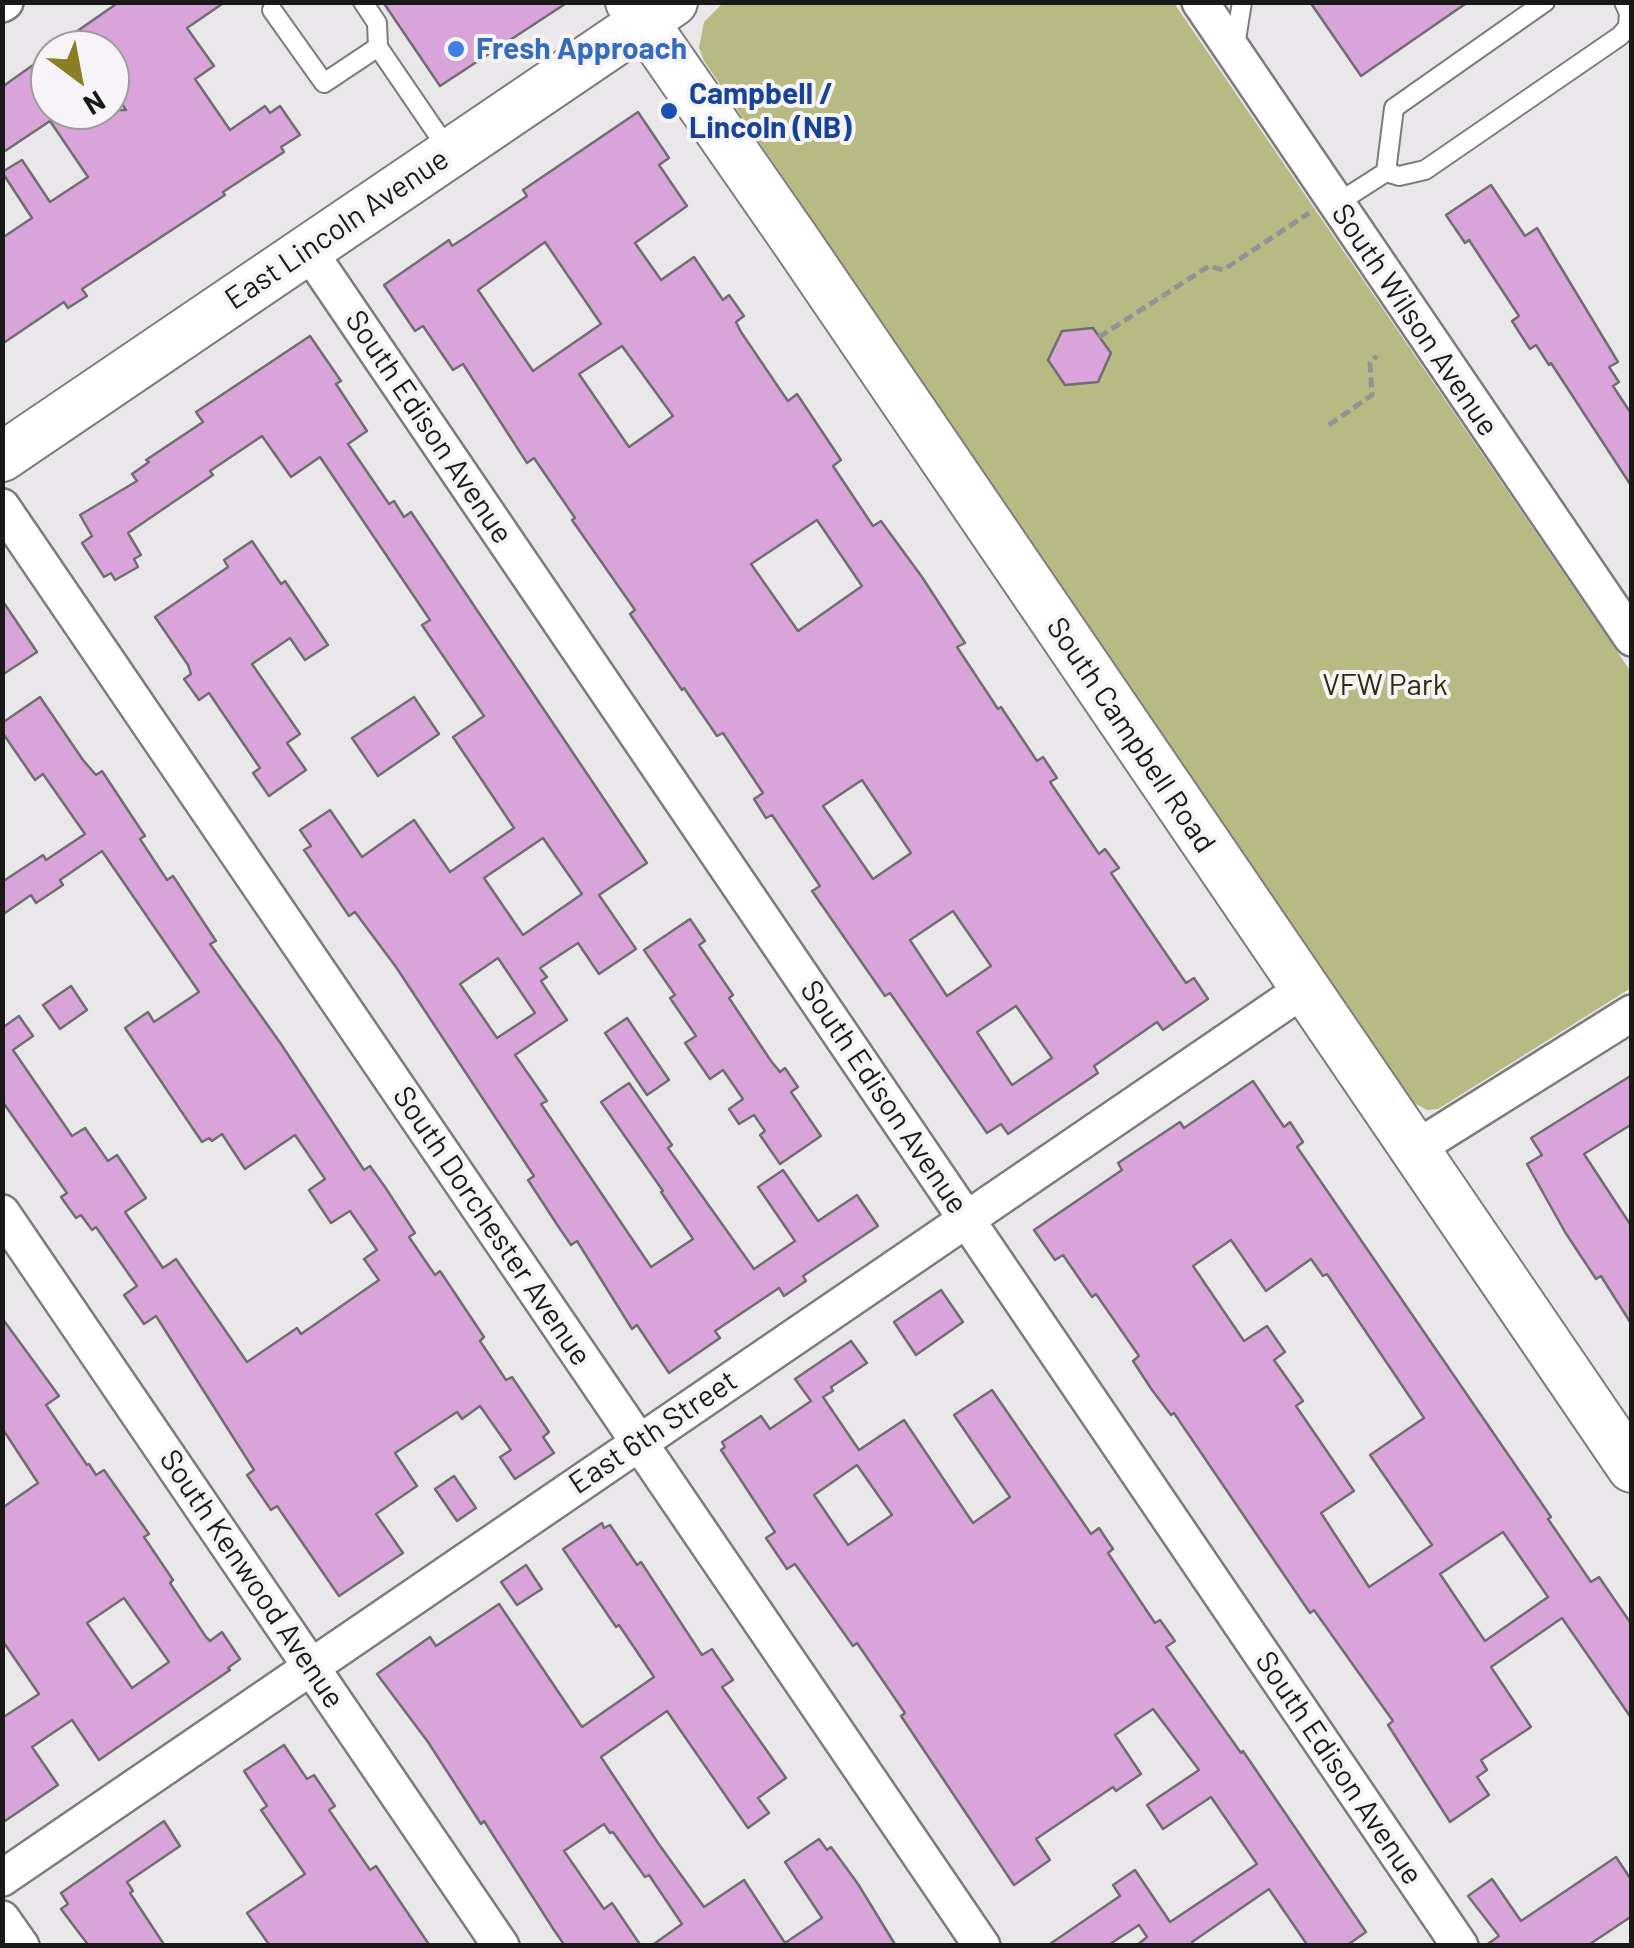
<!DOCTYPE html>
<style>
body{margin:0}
#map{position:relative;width:1634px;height:1948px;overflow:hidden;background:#e9e7e9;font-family:Barlow,sans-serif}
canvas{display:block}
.frame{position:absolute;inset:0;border:5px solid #1a191a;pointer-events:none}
.north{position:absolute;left:30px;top:30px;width:100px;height:100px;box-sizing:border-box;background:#f6f4f7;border:2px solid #9e9c9f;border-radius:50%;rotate:148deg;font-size:28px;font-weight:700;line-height:40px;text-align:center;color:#1a191a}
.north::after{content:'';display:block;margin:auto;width:35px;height:45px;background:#8b7e25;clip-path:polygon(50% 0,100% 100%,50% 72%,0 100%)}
</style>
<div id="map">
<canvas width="1634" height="1948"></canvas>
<div class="frame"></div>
<div class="north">N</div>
</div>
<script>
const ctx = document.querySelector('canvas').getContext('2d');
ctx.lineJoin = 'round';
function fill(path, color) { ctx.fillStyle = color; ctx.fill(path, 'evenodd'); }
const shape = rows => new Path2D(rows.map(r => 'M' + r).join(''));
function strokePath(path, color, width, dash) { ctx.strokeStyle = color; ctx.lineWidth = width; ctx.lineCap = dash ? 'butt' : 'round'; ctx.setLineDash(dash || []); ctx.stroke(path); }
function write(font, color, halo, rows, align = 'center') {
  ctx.font = font + ' Barlow,sans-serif'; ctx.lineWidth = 8; ctx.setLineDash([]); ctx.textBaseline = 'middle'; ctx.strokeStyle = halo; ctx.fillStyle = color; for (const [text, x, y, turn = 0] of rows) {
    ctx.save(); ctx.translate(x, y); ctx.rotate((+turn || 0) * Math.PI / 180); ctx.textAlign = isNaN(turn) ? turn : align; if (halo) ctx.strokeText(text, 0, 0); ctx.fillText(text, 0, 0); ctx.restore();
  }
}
const green = shape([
 [723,3,1174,3,1631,672,1631,988,1438,1109,1427,1110,1414,1103,704,61,699,48,704,22]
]);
const building = shape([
 [119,2,225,2,187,28,214,66,195,79,230,130,265,106,270,113,280,106,300,135,281,147,284,152,223,192,225,195,82,289,87,296,68,308,64,302,2,344,2,238,32,218,2,172,22,160,50,202,88,177,50,121,2,153,2,87,50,53,50,110,126,110,114,92,129,82,110,50,50,50,119,2],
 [383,2,568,2,440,86,383,2],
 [1310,2,1468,2,1361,76,1310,2],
 [638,112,669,158,659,165,687,206,635,243,661,280,694,257,723,300,729,295,744,316,736,322,741,332,781,391,788,401,797,394,841,460,833,466,873,526,881,521,922,577,965,643,957,647,998,709,1001,707,1037,761,1043,757,1057,778,1050,782,1099,854,1105,849,1119,868,1111,873,1186,983,1194,978,1208,999,1163,1030,1157,1022,1094,1066,1098,1073,1008,1134,1001,1124,987,1133,890,993,885,996,812,891,820,886,772,815,766,818,754,799,763,793,723,733,717,736,684,688,682,690,630,614,635,610,572,520,575,518,534,458,527,463,463,364,453,370,423,326,415,331,384,285,449,240,452,246,466,237,527,196,523,190,638,112],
 [545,242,601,324,533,371,478,290,545,242],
 [622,346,673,416,629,447,579,374,622,346],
 [817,520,862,586,798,631,751,564,817,520],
 [862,780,911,853,873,879,823,806,862,780],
 [953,911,991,966,947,996,910,940,953,911],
 [1016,1006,1052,1058,1012,1085,977,1032,1016,1006],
 [1491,185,1525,236,1537,228,1618,362,1609,367,1619,382,1613,386,1632,415,1632,487,1551,363,1549,365,1536,345,1530,349,1512,321,1519,316,1469,240,1465,243,1446,215,1491,185],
 [1093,328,1111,353,1098,382,1065,385,1048,360,1062,331,1093,328],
 [310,336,341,381,336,384,367,431,348,444,389,504,394,501,404,517,411,512,647,863,599,895,636,949,599,974,578,943,540,968,547,977,541,981,567,1020,515,1055,547,1101,541,1104,651,1267,693,1239,661,1192,663,1191,601,1102,629,1083,672,1145,668,1148,754,1269,795,1241,758,1187,783,1170,818,1221,857,1195,878,1226,803,1276,806,1281,784,1296,779,1288,715,1331,720,1338,669,1373,637,1325,632,1329,577,1241,571,1245,558,1226,528,1180,534,1176,396,967,355,912,349,916,304,850,311,846,300,830,330,810,362,857,414,820,450,872,514,828,453,737,484,716,422,625,430,620,320,457,291,477,262,436,210,471,213,475,128,533,141,555,134,559,138,567,115,580,111,573,104,577,82,543,92,536,80,515,137,481,132,474,149,462,146,460,203,422,196,412,310,336],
 [543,838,582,894,523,935,484,878,543,838],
 [498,958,535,1013,497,1038,460,984,498,958],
 [252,541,281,584,285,581,328,645,305,660,290,638,252,664,300,734,287,743,306,770,269,796,253,773,260,768,209,693,199,700,184,679,191,674,188,665,155,617,228,567,224,560,252,541],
 [2,600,37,652,2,675,2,600],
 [40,697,83,760,96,775,102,771,145,836,140,839,167,880,173,876,216,941,210,944,281,1044,364,1170,370,1166,385,1187,415,1233,409,1237,435,1275,440,1271,484,1337,480,1341,506,1380,512,1377,549,1432,543,1437,554,1453,515,1479,500,1457,511,1450,480,1406,462,1419,457,1412,395,1453,417,1486,376,1514,403,1553,339,1596,277,1506,271,1510,247,1475,254,1470,156,1316,144,1324,124,1295,137,1286,96,1227,92,1230,81,1215,76,1218,61,1197,67,1193,2,1101,2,1028,19,1016,33,1036,13,1050,72,1136,85,1128,108,1161,117,1155,146,1198,125,1212,163,1268,176,1259,247,1362,297,1328,301,1334,379,1280,364,1259,377,1250,350,1211,331,1223,309,1190,325,1179,295,1135,245,1169,222,1134,212,1141,209,1138,202,1142,125,1028,148,1012,154,1022,199,992,102,851,60,880,63,885,36,903,31,895,2,915,2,882,43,855,46,860,85,834,43,774,35,780,2,732,2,723,40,697],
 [414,697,439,734,378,776,352,738,414,697],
 [690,919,705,941,699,945,733,995,729,998,771,1061,780,1072,785,1068,798,1087,791,1092,821,1136,780,1164,760,1135,765,1131,754,1115,739,1124,729,1109,743,1099,723,1070,710,1079,685,1043,696,1036,670,998,675,995,644,950,690,919],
 [71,986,87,1010,60,1029,43,1005,71,986],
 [627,1018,669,1080,647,1095,605,1033,627,1018],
 [1632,1075,1632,1124,1584,1154,1632,1227,1632,1325,1601,1276,1596,1279,1565,1232,1527,1164,1542,1155,1531,1138,1632,1075],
 [1253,1081,1284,1127,1290,1122,1303,1142,1297,1147,1551,1517,1548,1519,1591,1582,1599,1577,1632,1625,1632,1719,1562,1618,1491,1667,1531,1727,1481,1760,1487,1770,1477,1777,1489,1795,1450,1822,1388,1725,1393,1721,1314,1610,1310,1613,1174,1413,1171,1415,1152,1390,1133,1361,1139,1356,1096,1294,1092,1297,1063,1255,1055,1260,1034,1230,1122,1170,1118,1163,1180,1122,1184,1128,1253,1081],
 [1231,1240,1266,1291,1311,1259,1323,1276,1327,1274,1424,1418,1370,1455,1432,1545,1369,1587,1321,1513,1354,1491,1296,1406,1303,1401,1274,1360,1285,1352,1267,1326,1244,1341,1193,1266,1231,1240],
 [1503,1532,1548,1597,1485,1641,1440,1574,1503,1532],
 [941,1290,963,1322,916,1355,894,1322,941,1290],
 [2,1318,59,1396,46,1405,87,1465,89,1464,96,1475,104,1470,149,1534,144,1537,173,1580,170,1583,206,1637,210,1641,222,1632,240,1659,228,1668,230,1670,99,1760,72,1720,32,1747,58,1785,2,1823,2,1718,39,1694,2,1640,2,1508,38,1483,2,1428,2,1318],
 [124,1598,169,1662,132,1688,87,1623,124,1598],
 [851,1341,867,1363,831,1387,833,1391,823,1397,859,1450,904,1420,973,1523,1010,1497,954,1415,992,1390,1091,1534,1099,1528,1113,1549,1108,1553,1155,1623,1160,1620,1175,1641,1166,1647,1241,1753,1243,1751,1366,1932,1346,1946,1308,1946,1269,1889,1192,1942,1194,1946,1136,1946,1147,1937,1139,1925,1107,1946,1047,1946,1120,1896,1113,1885,1135,1870,1170,1922,1257,1864,1211,1797,1163,1829,1147,1805,1199,1770,1153,1709,1115,1735,1141,1774,1116,1791,1113,1787,1036,1839,1050,1860,1014,1885,901,1716,905,1713,857,1643,853,1646,795,1564,787,1569,766,1538,775,1532,721,1450,725,1447,722,1442,761,1416,770,1429,811,1401,795,1379,851,1341],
 [857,1465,892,1515,848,1545,814,1495,857,1465],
 [454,1476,476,1508,457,1521,435,1489,454,1476],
 [602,1523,604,1528,610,1525,637,1565,641,1562,702,1655,712,1649,733,1680,722,1687,786,1778,758,1798,769,1813,748,1828,667,1711,601,1757,658,1843,704,1907,744,1880,785,1943,822,1918,785,1862,819,1839,827,1850,831,1847,858,1884,896,1946,651,1946,682,1924,649,1875,645,1877,613,1832,610,1833,604,1824,564,1851,604,1909,612,1903,641,1946,565,1946,554,1930,484,1821,481,1824,428,1742,377,1674,430,1637,436,1646,499,1604,582,1727,654,1677,619,1625,616,1627,563,1549,602,1523],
 [526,1565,542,1589,517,1605,501,1582,526,1565],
 [284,1745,307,1779,314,1775,335,1806,329,1810,370,1870,376,1866,430,1946,270,1946,247,1913,305,1874,261,1810,267,1806,244,1771,284,1745],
 [164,1821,180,1846,127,1882,133,1891,130,1893,165,1946,89,1946,61,1909,68,1904,61,1893,164,1821],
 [1616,1857,1632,1881,1632,1916,1587,1946,1485,1946,1499,1936,1468,1896,1492,1879,1521,1921,1616,1857]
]);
const path = shape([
 [1099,337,1209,266,1223,270,1309,213],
 [1329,425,1372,395,1370,363,1377,356]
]);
const lane = shape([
 [363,2,377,23,378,47,449,151],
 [272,10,324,83,378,47],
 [1234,52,1242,2],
 [1386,172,1399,176,1425,170,1620,36,1628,27,1629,13,1624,2],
 [1336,204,1386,172,1394,108,1545,2]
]);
const street = shape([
 [1200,2,1632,638],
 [2,4,5,2],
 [308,250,1460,1946],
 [2,507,982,1946],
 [1415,1149,1632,1013],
 [2,1213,501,1946],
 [2,1878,1304,989],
 [2,1919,21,1946]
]);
const secondary = shape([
 [630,2,798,244,1632,1468],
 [2,457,673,2]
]);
const markers = [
 [456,49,10,"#3f7fe0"],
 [669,111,10,"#1a4fb4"]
];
const shopNames = [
 ["Fresh Approach",476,49]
];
const transitNames = [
 ["Campbell /",689,94],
 ["Lincoln (NB)",689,128]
];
const streetNames = [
 ["East Lincoln Avenue",337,229,-34],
 ["South Wilson Avenue",1415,320,56],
 ["South Edison Avenue",429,427,56],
 ["South Campbell Road",1131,735,56],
 ["South Edison Avenue",884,1097,56],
 ["South Dorchester Avenue",492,1226,56],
 ["East 6th Street",653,1432,-34],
 ["South Kenwood Avenue",252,1579,56],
 ["South Edison Avenue",1339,1768,56]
];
const parkNames = [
 ["VFW Park",1385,685]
];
fill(green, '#b7ba82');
fill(building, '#d8a4d9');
strokePath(building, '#706e70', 2.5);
strokePath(lane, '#7d7b7d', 22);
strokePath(street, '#7d7b7d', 40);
strokePath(secondary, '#7d7b7d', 52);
strokePath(path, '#949294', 5, [10, 5]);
strokePath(lane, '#fff', 18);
strokePath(street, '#fff', 35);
strokePath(secondary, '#fff', 48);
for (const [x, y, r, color] of markers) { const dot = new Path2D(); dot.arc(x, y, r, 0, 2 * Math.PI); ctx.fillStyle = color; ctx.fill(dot); strokePath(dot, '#f6f4f7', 4); }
write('bold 30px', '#366cbe', '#f6f4f7', shopNames, 'left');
write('bold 30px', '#164399', '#f6f4f7', transitNames, 'left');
write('30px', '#1a191a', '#f6f4f7', streetNames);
write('30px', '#2b2c0c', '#f6f4f7', parkNames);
</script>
